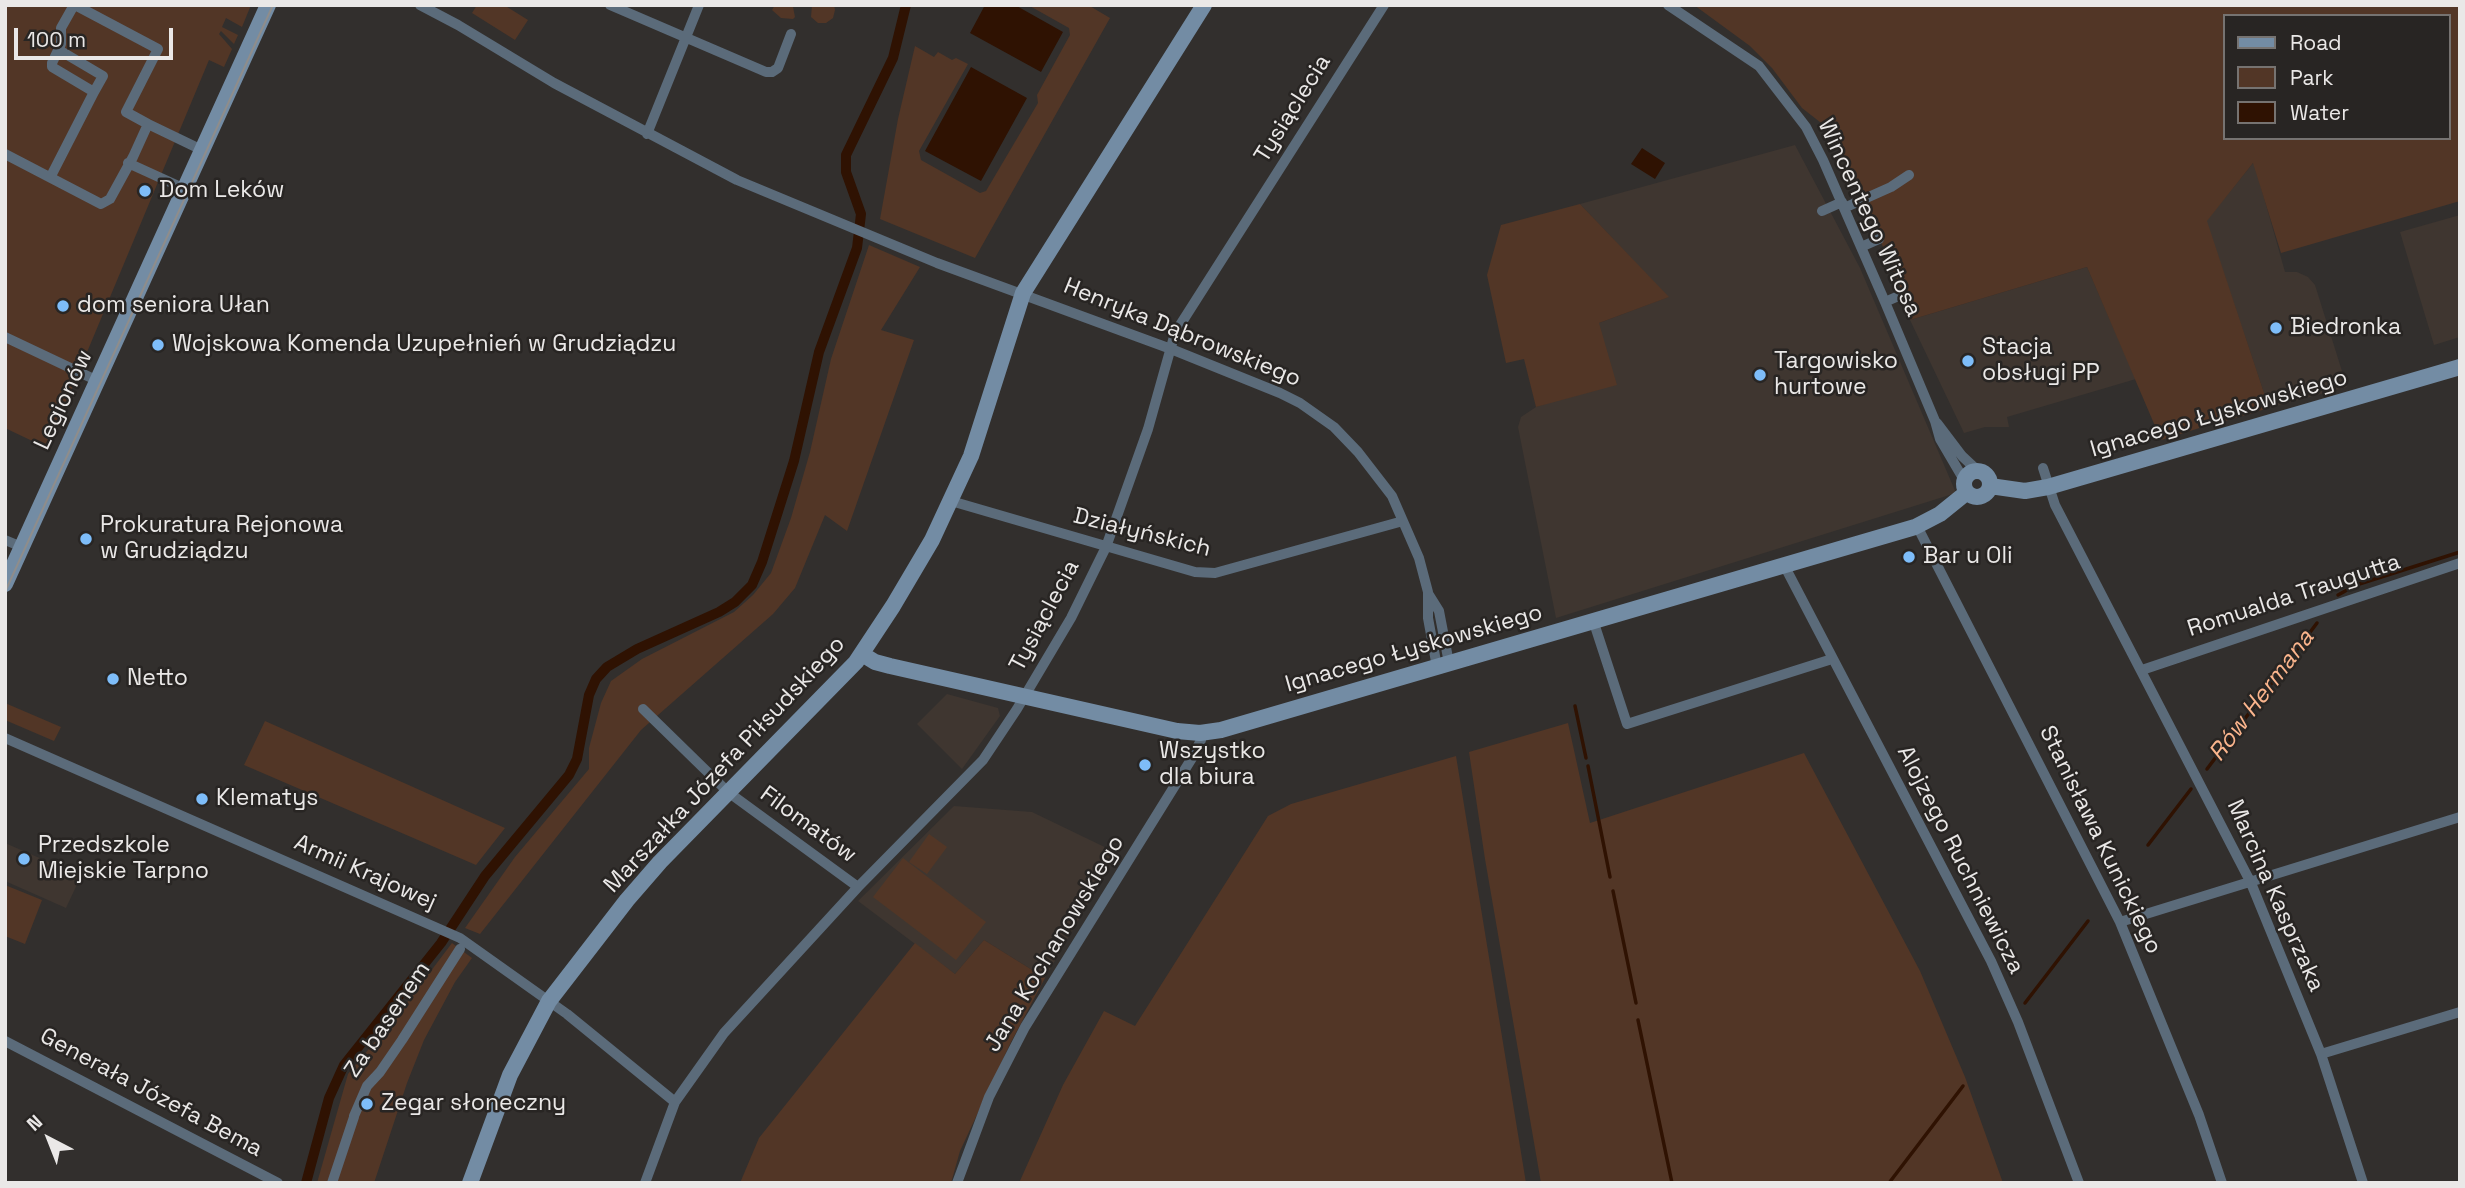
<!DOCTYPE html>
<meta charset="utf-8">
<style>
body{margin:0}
#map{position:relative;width:2465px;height:1188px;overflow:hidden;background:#322f2d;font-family:"Space Grotesk",sans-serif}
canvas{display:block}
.frame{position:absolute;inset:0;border:7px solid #eae8e7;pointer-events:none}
.legend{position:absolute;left:2223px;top:14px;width:228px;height:126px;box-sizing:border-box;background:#282523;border:2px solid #767371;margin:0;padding:9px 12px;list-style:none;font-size:21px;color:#eae8e7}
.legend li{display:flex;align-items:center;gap:14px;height:35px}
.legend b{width:35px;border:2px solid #767371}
.north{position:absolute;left:14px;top:1104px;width:70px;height:70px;-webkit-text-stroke:5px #282523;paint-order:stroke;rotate:318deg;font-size:19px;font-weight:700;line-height:28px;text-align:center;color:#eae8e7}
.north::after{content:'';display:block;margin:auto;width:24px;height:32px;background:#eae8e7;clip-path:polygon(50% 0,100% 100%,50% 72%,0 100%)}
.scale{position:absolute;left:14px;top:28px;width:159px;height:32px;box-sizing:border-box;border:4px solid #eae8e7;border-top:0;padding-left:9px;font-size:21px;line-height:24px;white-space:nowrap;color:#eae8e7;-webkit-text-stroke:5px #282523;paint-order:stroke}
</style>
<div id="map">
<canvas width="2465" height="1188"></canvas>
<div class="frame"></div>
<ul class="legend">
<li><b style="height:9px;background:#738ca4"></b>Road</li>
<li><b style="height:19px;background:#523626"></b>Park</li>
<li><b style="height:19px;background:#2f1202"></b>Water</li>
</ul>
<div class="north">N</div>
<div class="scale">100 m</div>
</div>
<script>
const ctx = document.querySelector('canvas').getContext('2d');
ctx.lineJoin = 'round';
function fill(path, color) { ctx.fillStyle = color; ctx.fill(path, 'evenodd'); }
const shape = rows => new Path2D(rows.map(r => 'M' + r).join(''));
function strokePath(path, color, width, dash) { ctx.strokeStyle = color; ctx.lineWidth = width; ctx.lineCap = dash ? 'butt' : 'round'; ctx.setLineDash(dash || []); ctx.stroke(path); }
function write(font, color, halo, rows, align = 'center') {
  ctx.font = font + ' "Space Grotesk",sans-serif'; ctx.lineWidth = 5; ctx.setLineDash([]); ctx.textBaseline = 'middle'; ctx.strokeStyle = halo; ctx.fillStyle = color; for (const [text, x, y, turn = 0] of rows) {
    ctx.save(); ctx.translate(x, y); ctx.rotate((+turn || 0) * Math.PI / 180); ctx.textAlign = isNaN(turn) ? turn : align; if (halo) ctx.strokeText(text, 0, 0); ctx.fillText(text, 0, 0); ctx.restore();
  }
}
const built = shape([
 [1795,145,1860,268,1956,493,1556,618,1518,427,1521,417,1536,407,1557,400,1599,323,1668,297,1580,204],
 [2254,162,2285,272,2297,272,2308,277,2315,285,2347,387,2269,408,2206,221],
 [2460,215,2460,337,2434,345,2400,232],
 [2087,267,2136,379,2007,417,2009,427,1985,427,1964,433,1910,320],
 [947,694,998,708,1000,716,962,769,917,724],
 [954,806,1032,812,1117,853,1045,978,984,940,955,974,858,901],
 [5,843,81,876,66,908,5,881]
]);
const green = shape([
 [5,5,251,5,242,27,226,18,222,27,238,35,234,44,221,31,219,34,232,49,224,67,209,60,47,448,5,428],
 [477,5,504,5,528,20,515,40,472,13],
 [775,5,793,7,795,17,793,19,781,18,772,10],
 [812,5,834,5,835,10,833,18,826,23,818,23,811,17],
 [1028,5,1088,5,1110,18,975,258,880,219,898,119,915,46,934,57,938,52,952,60,956,58,968,64,919,151,921,160,980,193,986,191,1038,103,1037,95,1070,35,1069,28],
 [1694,5,2460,5,2460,201,2281,253,2253,163,2207,221,2269,408,2225,421,2221,417,2217,418,2210,420,2206,426,2161,440,2087,267,1910,320,1905,298,1834,133,1802,108,1772,68,1750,46],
 [2225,16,2449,16,2449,138,2225,138],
 [1580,204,1669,297,1599,323,1617,385,1536,407,1524,359,1506,363,1487,275,1501,225],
 [869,245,920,267,881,330,914,340,847,531,825,515,795,588,773,614,641,730,480,934,465,928,515,857,589,769,589,748,601,703,611,681,642,659,734,612,753,595,771,573,791,518,810,452,831,359],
 [5,703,61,727,54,741,5,720],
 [265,721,505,828,476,865,244,765],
 [1568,723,1590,823,1804,753,1920,971,1965,1077,2003,1183,1541,1183,1485,859,1469,752],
 [1456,756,1526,1183,1019,1183,1063,1085,1104,1011,1135,1026,1268,816,1291,804],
 [929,834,947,847,927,874,909,862],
 [903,858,986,922,956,960,873,897],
 [5,885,42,900,25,944,5,936],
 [984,940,1045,978,1010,1044,960,1151,951,1183,740,1183,759,1138,915,943,955,974],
 [452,943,472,958,455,982,424,1040,407,1083,374,1183,317,1183,348,1074,403,1008]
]);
const water = shape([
 [985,5,1015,5,1063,32,1041,72,970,33],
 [971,67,1027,98,981,181,925,151],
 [1642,148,1665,163,1655,179,1631,164]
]);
const stream = shape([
 [2338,595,2356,585,2460,552],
 [1575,706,1586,758],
 [1588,766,1610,877],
 [2207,769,2317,623],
 [2148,845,2191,789],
 [1613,891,1636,1003],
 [2025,1003,2088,921],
 [1638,1020,1672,1183],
 [1889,1183,1963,1086]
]);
const canal = shape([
 [306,1183,329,1098,344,1065,441,943,485,876,569,775,577,759,589,695,596,679,607,667,637,649,719,612,735,602,752,585,762,562,794,461,819,352,857,248,861,214,846,172,846,155,893,58,906,5]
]);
const street = shape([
 [75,5,158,49,126,112,148,124],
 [420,5,458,25,554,83,737,180,937,263,1171,349,1280,393,1300,403,1334,427,1358,452,1392,496,1419,558,1428,592,1428,618,1437,667],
 [610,5,766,72,772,72,778,68,791,34],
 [1668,5,1759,66,1806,127,1823,160,1885,302,1935,421,1940,439,1964,480],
 [59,50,103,76,94,92],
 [647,134,699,5],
 [5,154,101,204,110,199,133,157,148,124,202,150],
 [128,163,185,189],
 [51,176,94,92,52,67,52,63,61,44,61,28,74,5],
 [1844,208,1891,187,1909,175],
 [1822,211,1842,202],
 [1861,247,1879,239],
 [1885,302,1903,294],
 [5,337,98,381],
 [1937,423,1962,456,1978,471],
 [2043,468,2055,505,2251,883,2321,1054,2363,1183],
 [951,501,1195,572,1215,573,1403,521],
 [1917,526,2120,922,2199,1115,2222,1183],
 [5,540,22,547],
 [1784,565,1991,961,2018,1022,2079,1183],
 [1429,595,1439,611,1449,663],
 [1593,620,1627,724,1832,659],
 [2142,670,2460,563],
 [643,709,728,792,858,887],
 [5,738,460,938,567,1014,675,1102],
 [2120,922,2460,817],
 [5,1041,278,1183],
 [2321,1054,2460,1012],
 [354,1116,367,1086,380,1072,402,1040,460,949],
 [332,1183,354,1117],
 [645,1183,675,1102,724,1033,858,887,983,760,1017,709,1071,618,1106,547,1148,429,1175,333,1384,5],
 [957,1183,989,1097,1025,1027,1192,758,1201,740,1200,733]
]);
const secondary = shape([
 '1964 484a13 13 0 1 1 26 0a13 13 0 1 1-26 0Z',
 [1990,486,2025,491,2048,487,2460,367],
 [5,584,268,5],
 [862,654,875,662,890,666,1177,731,1200,733,1221,730,1915,527,1940,514,1966,493],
 [470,1183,510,1075,549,1001,627,900,660,862,856,662,893,606,932,540,971,456,1023,293,1204,5]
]);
const tram = shape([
 [5,592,273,5]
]);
const markers = [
 [145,191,7,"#7ebdf9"],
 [63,306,7,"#7ebdf9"],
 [2276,328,7,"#7ebdf9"],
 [158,345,7,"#7ebdf9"],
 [1968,361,7,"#7ebdf9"],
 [1760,375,7,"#7ebdf9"],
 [86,539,7,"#7ebdf9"],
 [1909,557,7,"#7ebdf9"],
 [113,679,7,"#7ebdf9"],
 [1145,765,7,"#7ebdf9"],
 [202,799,7,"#7ebdf9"],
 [24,859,7,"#7ebdf9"],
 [367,1104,7,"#7ebdf9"]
];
const streetNames = [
 ["Tysiąclecia",1293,109,-58],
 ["Wincentego Witosa",1869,218,65],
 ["Henryka Dąbrowskiego",1182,333,22],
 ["Legionów",64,400,-65],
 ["Ignacego Łyskowskiego",2219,414,-16],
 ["Działyńskich",1142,533,14],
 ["Romualda Traugutta",2294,596,-18],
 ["Tysiąclecia",1045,616,-62],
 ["Ignacego Łyskowskiego",1414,649,-16],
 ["Marszałka Józefa Piłsudskiego",725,765,-47],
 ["Filomatów",808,825,36],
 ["Stanisława Kunickiego",2100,840,64],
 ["Alojzego Ruchniewicza",1960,860,63],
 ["Armii Krajowej",365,873,24],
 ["Marcina Kasprzaka",2275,896,66],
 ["Jana Kochanowskiego",1055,944,-59],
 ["Za basenem",388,1020,-56],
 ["Generała Józefa Bema",151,1093,28]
];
const poiNames = [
 ["Dom Leków",159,191],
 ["dom seniora Ułan",77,306],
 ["Biedronka",2290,328],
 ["Wojskowa Komenda Uzupełnień w Grudziądzu",172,345],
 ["Stacja",1982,348],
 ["obsługi PP",1982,374],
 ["Targowisko",1774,362],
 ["hurtowe",1774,388],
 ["Prokuratura Rejonowa",100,526],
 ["w Grudziądzu",100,552],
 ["Bar u Oli",1923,557],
 ["Netto",127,679],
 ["Wszystko",1159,752],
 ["dla biura",1159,778],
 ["Klematys",216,799],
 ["Przedszkole",38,846],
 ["Miejskie Tarpno",38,872],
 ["Zegar słoneczny",381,1104]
];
const waterNames = [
 ["Rów Hermana",2262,696,-53]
];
fill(built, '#3f3630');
fill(green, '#523626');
fill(water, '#2f1202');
strokePath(stream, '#2f1202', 3.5);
strokePath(canal, '#2f1202', 10);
strokePath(street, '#5b6b7a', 10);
strokePath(secondary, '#738ca4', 16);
strokePath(tram, '#8f8d8b', 2);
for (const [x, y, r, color] of markers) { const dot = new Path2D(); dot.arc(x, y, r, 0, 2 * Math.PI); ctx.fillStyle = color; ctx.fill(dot); strokePath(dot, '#282523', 2.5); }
write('23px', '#eae8e7', '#282523', streetNames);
write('23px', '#eae8e7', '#282523', poiNames, 'left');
write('italic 24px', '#fbb58d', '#282523', waterNames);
</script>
